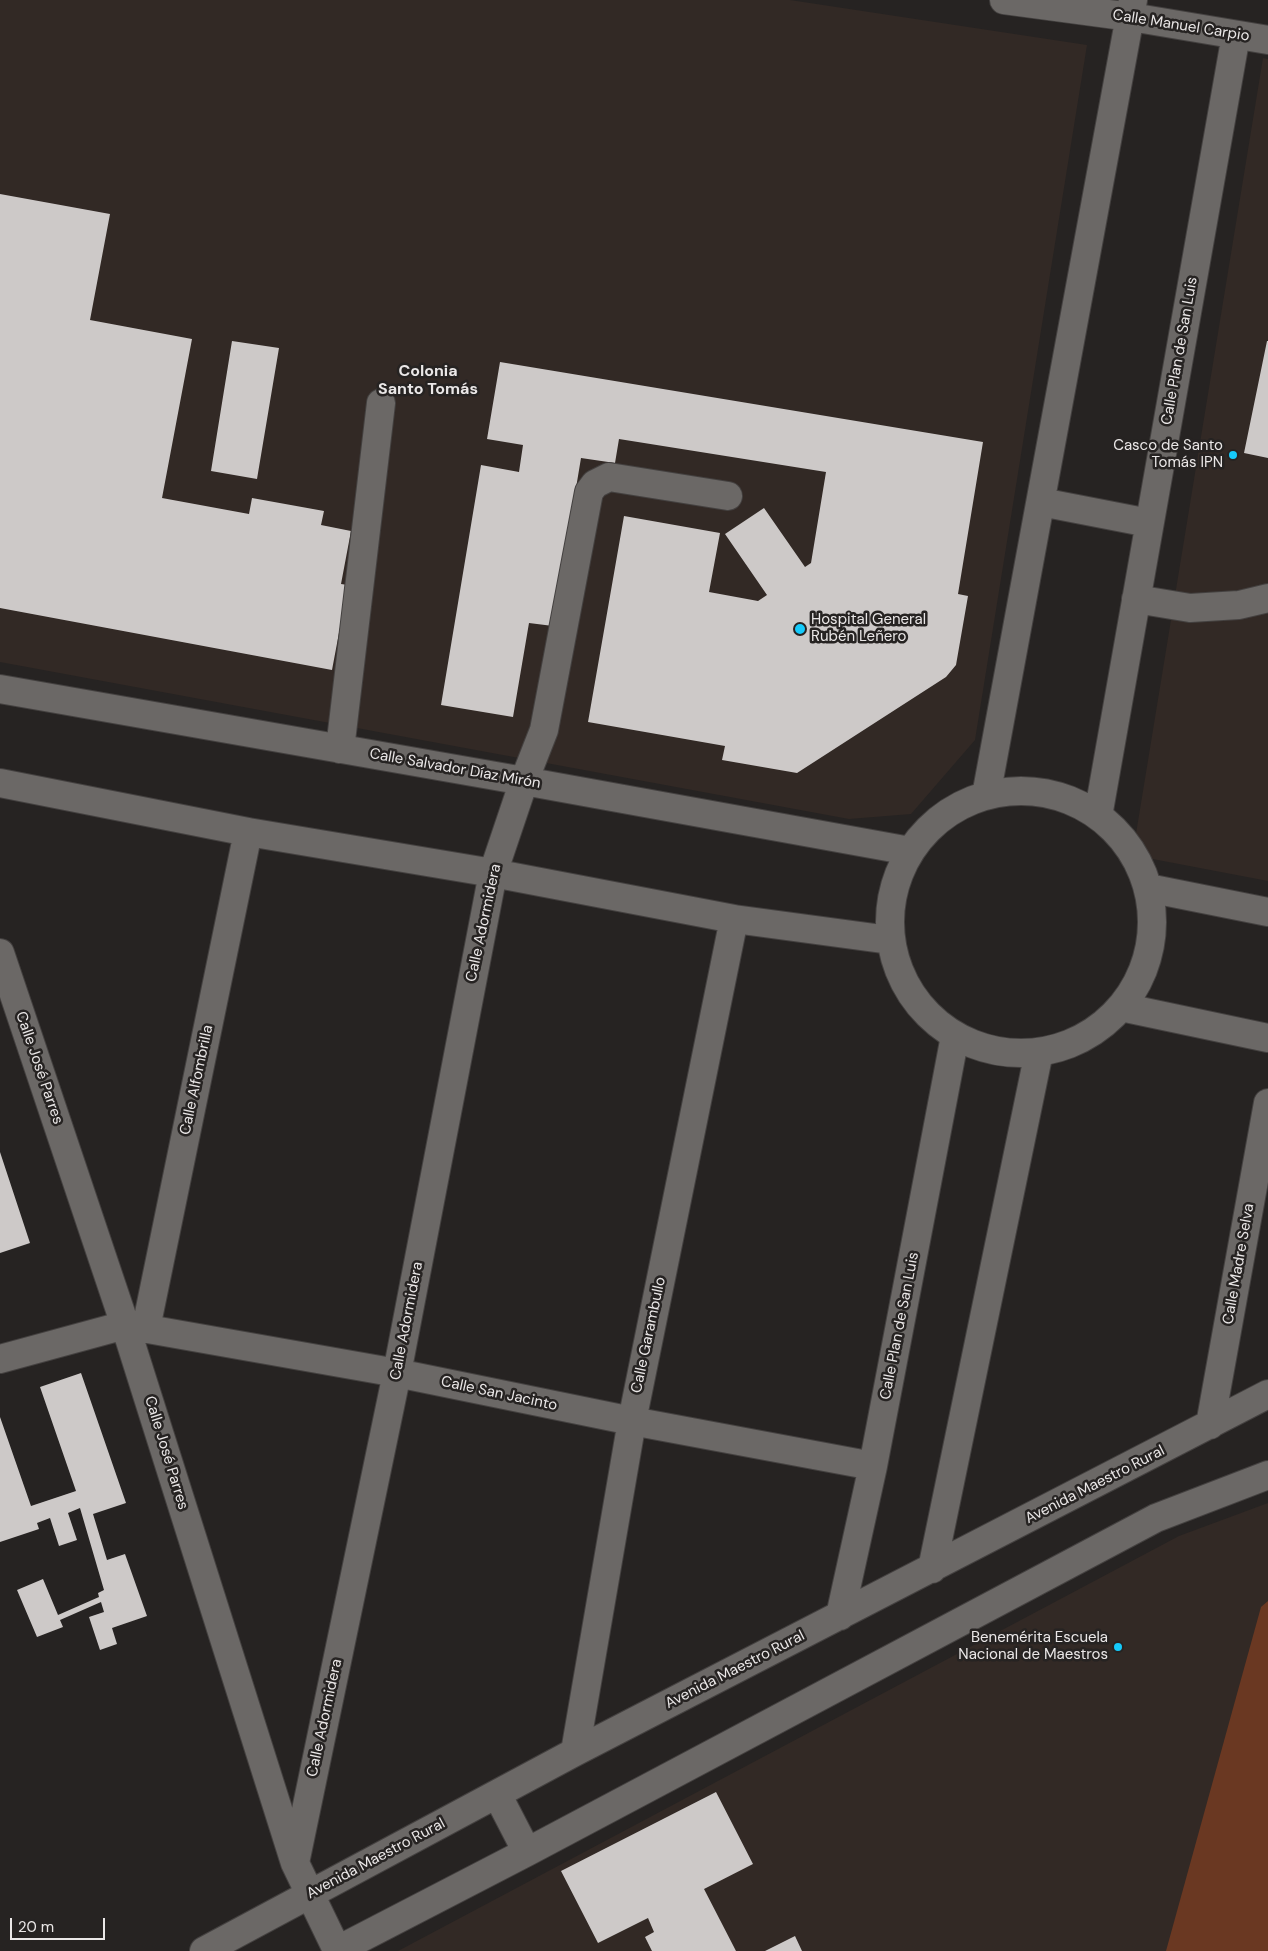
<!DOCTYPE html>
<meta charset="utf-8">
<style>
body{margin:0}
#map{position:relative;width:1268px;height:1951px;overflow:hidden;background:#262322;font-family:"DM Sans",sans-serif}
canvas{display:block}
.scale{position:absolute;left:10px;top:1918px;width:95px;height:22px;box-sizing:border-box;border:2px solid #eae7e7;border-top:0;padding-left:6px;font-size:15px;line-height:18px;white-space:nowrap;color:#eae7e7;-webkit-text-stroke:4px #262322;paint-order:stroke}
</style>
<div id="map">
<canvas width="1268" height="1951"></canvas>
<div class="scale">20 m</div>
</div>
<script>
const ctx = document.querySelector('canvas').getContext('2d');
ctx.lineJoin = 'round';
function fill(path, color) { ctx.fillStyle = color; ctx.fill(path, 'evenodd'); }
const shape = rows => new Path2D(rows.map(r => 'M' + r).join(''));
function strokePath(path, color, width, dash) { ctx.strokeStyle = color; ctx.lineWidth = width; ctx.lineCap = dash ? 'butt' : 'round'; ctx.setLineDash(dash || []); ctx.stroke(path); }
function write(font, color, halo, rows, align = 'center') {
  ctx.font = font + ' "DM Sans",sans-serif'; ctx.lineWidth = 5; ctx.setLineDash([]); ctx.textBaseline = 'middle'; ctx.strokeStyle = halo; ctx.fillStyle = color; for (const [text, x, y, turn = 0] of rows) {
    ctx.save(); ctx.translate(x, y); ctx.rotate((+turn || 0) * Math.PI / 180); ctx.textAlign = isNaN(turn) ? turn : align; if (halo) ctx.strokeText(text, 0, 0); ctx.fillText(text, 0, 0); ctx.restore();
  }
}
const built = shape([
 [0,0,790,0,1087,45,975,740,911,814,849,819,0,662],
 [1263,58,1268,59,1268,881,1137,856,1137,853,1133,852],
 [1268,1503,1268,1951,398,1951,1179,1536]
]);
const green = shape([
 [1268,1601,1268,1951,1166,1951,1261,1607]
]);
const building = shape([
 [0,194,110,214,90,320,192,339,162,498,249,514,252,498,324,511,321,525,351,531,341,584,348,585,332,670,0,608],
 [232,341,279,348,257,479,211,471],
 [1267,341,1268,341,1268,458,1244,453],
 [500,362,983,442,958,594,968,596,956,665,946,677,797,773,722,760,725,746,588,722,624,516,720,533,709,592,758,601,767,595,725,534,764,508,805,567,811,563,826,472,619,439,615,463,581,458,553,626,529,623,513,717,441,705,481,465,519,472,523,445,487,439],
 [0,1152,30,1243,0,1253],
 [81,1373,126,1503,93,1514,107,1560,125,1554,147,1616,112,1628,117,1644,100,1650,89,1617,104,1612,101,1602,60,1620,63,1627,37,1637,17,1590,43,1579,58,1615,99,1597,98,1593,104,1590,80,1508,68,1513,77,1540,59,1546,50,1518,37,1523,39,1529,0,1542,0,1417,31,1506,76,1491,40,1387],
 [716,1792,753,1864,704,1889,736,1951,652,1951,645,1937,654,1932,648,1918,598,1943,561,1871],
 [795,1936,802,1951,765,1951]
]);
const minor = shape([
 [1004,0,1131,17,1268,40],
 [1041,502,1149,523],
 [1136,599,1190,608,1239,605,1268,598],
 [0,689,524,781,910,851],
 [340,749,381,403],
 [0,783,248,832,493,873,734,919,890,940],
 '890 922a131 131 0 1 1 262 0a131 131 0 1 1-262 0Z',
 [986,796,1133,0],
 [1098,816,1236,35],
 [1148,888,1268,912],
 [0,953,125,1325,295,1863,337,1950],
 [1121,1007,1268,1038],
 [146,1328,248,832],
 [0,1359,125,1325,397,1373,632,1421,873,1466],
 [1210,1425,1268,1103],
 [932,1569,1039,1052],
 [840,1616,873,1466,955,1036],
 [575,1752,632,1421,734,919],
 [497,1794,527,1852],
 [295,1863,397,1373,493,873,524,781,544,730,589,492,595,484,609,477,728,496],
 [204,1951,575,1752,1268,1394],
 [336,1951,527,1852,1156,1518,1268,1475]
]);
const markers = [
 [1233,455,5,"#15cafb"],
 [800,629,6,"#15cafb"],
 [1118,1647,5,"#15cafb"]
];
const streetNames = [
 ["Calle Manuel Carpio",1181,26,9],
 ["Calle Plan de San Luis",1180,351,-80],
 ["Calle Salvador Díaz Mirón",455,769,10],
 ["Calle Adormidera",484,923,-78],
 ["Calle José Parres",39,1068,71],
 ["Calle Alfombrilla",197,1080,-78],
 ["Calle Madre Selva",1239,1264,-80],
 ["Calle Adormidera",407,1321,-79],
 ["Calle Plan de San Luis",900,1326,-79],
 ["Calle Garambullo",649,1335,-78],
 ["Calle San Jacinto",499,1394,12],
 ["Calle José Parres",166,1453,73],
 ["Avenida Maestro Rural",1095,1485,-27],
 ["Avenida Maestro Rural",735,1670,-27],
 ["Calle Adormidera",325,1718,-78],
 ["Avenida Maestro Rural",376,1859,-28]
];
const poiNames = [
 ["Casco de Santo",1223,446],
 ["Tomás IPN",1223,463],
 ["Hospital General",811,620,"left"],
 ["Rubén Leñero",811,637,"left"],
 ["Benemérita Escuela",1108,1638],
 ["Nacional de Maestros",1108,1655]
];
const neighbourhoodNames = [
 ["Colonia",428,372],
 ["Santo Tomás",428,390]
];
fill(built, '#322925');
fill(green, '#6a3822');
fill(building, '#cdc9c8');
strokePath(minor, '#444140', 30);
strokePath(minor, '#6b6866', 28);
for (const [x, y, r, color] of markers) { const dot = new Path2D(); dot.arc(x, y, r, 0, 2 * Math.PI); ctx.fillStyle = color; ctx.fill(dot); strokePath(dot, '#262322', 2); }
write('15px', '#eae7e7', '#262322', streetNames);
write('15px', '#eae7e7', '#262322', poiNames, 'right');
write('bold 16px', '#eae7e7', '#262322', neighbourhoodNames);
</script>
